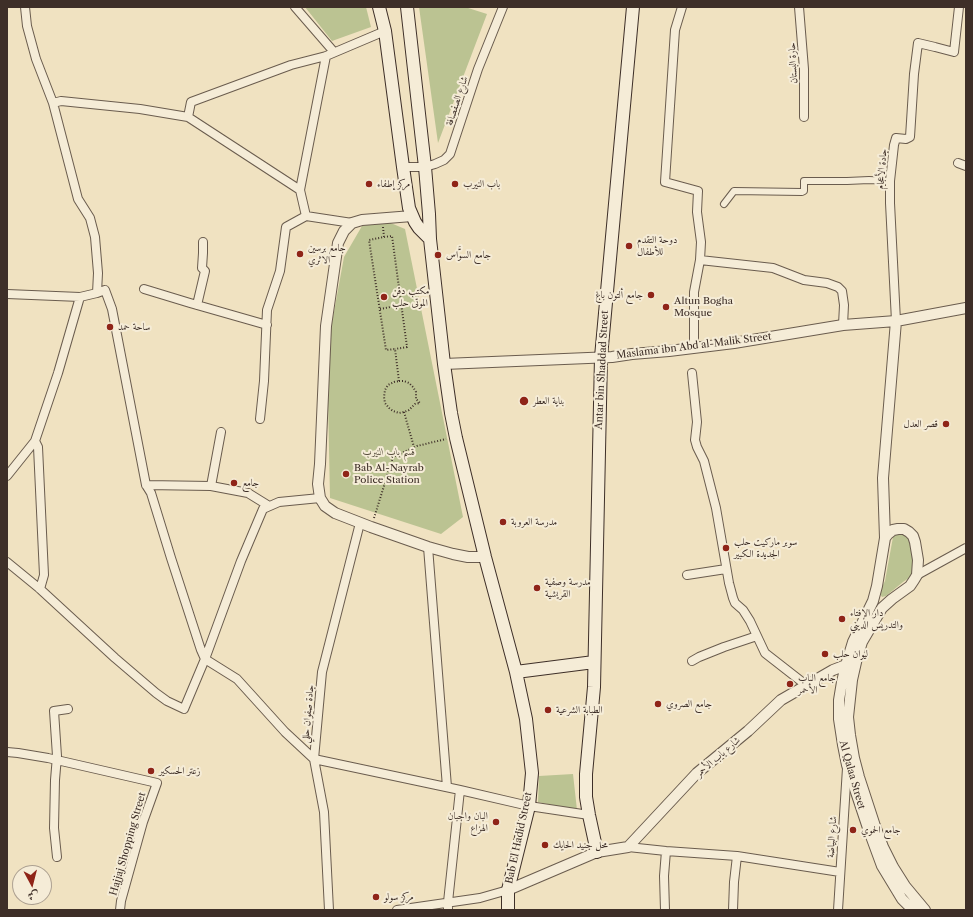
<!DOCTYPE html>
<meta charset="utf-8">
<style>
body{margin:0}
#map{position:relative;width:973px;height:917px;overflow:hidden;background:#f0e2c1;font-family:"Libre Caslon Text",Amiri,serif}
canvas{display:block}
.frame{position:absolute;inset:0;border:8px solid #3e2f28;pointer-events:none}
.north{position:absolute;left:12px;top:865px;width:40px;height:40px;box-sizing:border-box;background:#f5ecd7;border:1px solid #aca091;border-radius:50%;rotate:173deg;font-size:11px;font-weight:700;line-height:16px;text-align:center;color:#3e2f28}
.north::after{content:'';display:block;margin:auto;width:14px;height:18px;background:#8f2418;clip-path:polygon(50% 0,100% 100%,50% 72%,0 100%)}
</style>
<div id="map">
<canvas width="973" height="917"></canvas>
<div class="frame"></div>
<div class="north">ش</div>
</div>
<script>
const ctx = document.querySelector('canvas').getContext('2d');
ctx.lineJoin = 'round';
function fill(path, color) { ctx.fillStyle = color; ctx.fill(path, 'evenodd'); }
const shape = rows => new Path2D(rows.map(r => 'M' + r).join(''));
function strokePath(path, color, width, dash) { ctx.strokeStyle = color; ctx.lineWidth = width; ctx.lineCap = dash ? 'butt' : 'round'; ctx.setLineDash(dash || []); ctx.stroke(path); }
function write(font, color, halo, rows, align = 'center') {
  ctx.font = font + ' "Libre Caslon Text",Amiri,serif'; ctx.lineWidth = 4; ctx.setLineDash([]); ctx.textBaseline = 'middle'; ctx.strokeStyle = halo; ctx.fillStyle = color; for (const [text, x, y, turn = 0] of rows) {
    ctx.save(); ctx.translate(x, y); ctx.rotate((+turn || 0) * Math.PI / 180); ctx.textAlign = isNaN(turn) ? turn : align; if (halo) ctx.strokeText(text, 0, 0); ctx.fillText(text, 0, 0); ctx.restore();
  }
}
const green = shape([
 [305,7,366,7,371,27,332,41],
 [419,7,465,7,487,14,438,143],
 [386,221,405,229,463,517,441,534,330,498,327,350,344,257,362,226],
 [899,533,903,533,909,538,911,543,914,566,914,572,909,578,903,582,886,596,882,597,880,594,881,589,885,581,893,537],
 [573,774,577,810,538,802,539,776]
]);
const path = shape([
 [383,227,384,237,369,240,386,350,395,349,399,381],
 [384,237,392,236,407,347,395,349],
 [380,309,401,305],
 [399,381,404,381,409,383,413,387,416,392,416,399,420,403,415,404,409,410,404,412,399,413,393,411,389,408,385,403,384,397,385,390,388,385,394,382,399,381],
 [404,412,414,447],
 [374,518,393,457,417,446,446,439]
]);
const pedestrian = shape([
 [724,204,734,191,802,192,804,191,804,181,847,181,869,180,890,181]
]);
const minor = shape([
 [25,7,27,26,36,59,53,103,78,199,90,218,95,237,98,273,97,293,105,290,112,309,146,485,151,493,171,558,201,650,205,659],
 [295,7,334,52],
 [682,7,675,30,665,182,698,191,697,212,701,242,700,260,694,292,694,348],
 [799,7,804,69,804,117],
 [53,103,61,101,140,109,188,117,300,190,306,216,352,223],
 [188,117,191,102,291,65,326,56,385,31],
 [958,163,966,166],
 [403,167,425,167,435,164,444,160,450,154,478,69,503,7],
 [300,190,326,56],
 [700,260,773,268,804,280,827,283,838,287,842,291,844,305,843,325],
 [144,289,190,303,267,325],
 [7,294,80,297,97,293],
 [197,305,205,271,202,268,203,253,203,242],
 [896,321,890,203,890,181,894,145,896,138,906,139,910,137,914,74,918,43,935,47,954,52,959,7],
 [692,373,697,422,695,440,697,447,704,461,716,508,729,583,733,598,735,603,743,610,750,621,765,653,806,685],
 [260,419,264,381,267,310,280,271,286,227,306,216],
 [35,441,38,447,44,575,40,589],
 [7,476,35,441,58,373,80,297],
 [146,485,211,486,248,493,269,506],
 [211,486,221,432],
 [428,547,447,787],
 [7,562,40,589,115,658,156,693,167,701,184,709,205,659,237,679,285,732,314,759,460,790,529,806,589,815],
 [687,575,726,569],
 [917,575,966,548],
 [205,659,241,561,263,509,279,502,320,498],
 [692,661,699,657,724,647,757,636],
 [7,752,18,753,48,758,157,783,143,822,121,901,120,910],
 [628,847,666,851,737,856,840,872],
 [57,857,54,828,55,780,57,756,54,711,68,709],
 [329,910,324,812,314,759,322,672,360,523],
 [397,910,480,898,508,890],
 [448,910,448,902,460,790],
 [665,910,664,876,666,851],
 [733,910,734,882,737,856],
 [838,910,847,768]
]);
const tertiary = shape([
 [412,216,362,220,352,223,344,231,338,243,326,326,320,464,318,484,320,498,325,506,335,513,371,527,428,547,453,554,468,557,485,557],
 [896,321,883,478,885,538,877,586,873,601,853,642,846,665,842,682,839,700,839,719,843,745,847,765,868,828,882,866,902,899,913,910],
 [444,364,612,357,632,354,669,351,734,343,843,325,896,321,966,308],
 [885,538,888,534,893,530,898,529,904,529,909,532,913,536,915,542,918,560,917,575,914,580,910,586,892,599,882,608,862,642,857,658,852,680,848,717,850,735,854,758,859,777,875,826,883,847,893,867,905,886,925,910],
 [508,890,597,852,628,847,697,773,748,731,781,700,833,670,846,665]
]);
const secondary = shape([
 [379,7,385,31,403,167,409,208,415,222,419,228,430,239],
 [407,7,425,167,429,214,430,239,444,364,451,413,456,438,485,557,516,672,526,719,532,773,529,806,508,890,508,910],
 [516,672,594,662],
 [597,852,589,815,586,797,586,774,594,687,601,357,633,7]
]);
const markers = [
 [369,184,4,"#8f2418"],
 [455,184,4,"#8f2418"],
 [629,246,4,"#8f2418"],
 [300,254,4,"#8f2418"],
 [438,255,4,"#8f2418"],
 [651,295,4,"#8f2418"],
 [384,297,4,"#8f2418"],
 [666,307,4,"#8f2418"],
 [110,327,4,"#8f2418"],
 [524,401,5,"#8f2418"],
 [946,424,4,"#8f2418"],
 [346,474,4,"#8f2418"],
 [234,483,4,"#8f2418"],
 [503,522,4,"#8f2418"],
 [726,548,4,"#8f2418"],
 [537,588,4,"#8f2418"],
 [842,619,4,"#8f2418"],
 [825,654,4,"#8f2418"],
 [790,684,4,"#8f2418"],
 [658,704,4,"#8f2418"],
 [548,710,4,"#8f2418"],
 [151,771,4,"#8f2418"],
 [496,822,4,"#8f2418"],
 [853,830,4,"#8f2418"],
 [545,845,4,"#8f2418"],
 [376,897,4,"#8f2418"]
];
const streetNames = [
 ["حارة البستان",793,63,-93],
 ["شارع الصفصافة",457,101,-72],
 ["جادة الأعجام",882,169,-85],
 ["Maslama ibn Abd al-Malik Street",694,346,-7],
 ["Antar bin Shaddad Street",602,370,-87],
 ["جادة صفوان حللي",308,714,-85],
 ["شارع باب الأحمر",718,757,-41],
 ["Al Qalaa Street",852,775,74],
 ["شارع البياضة",832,837,-86],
 ["Bab El Hadid Street",519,838,-78],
 ["Hajjaj Shopping Street",128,844,-74]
];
const poiNames = [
 ["مركز إطفاء",377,184],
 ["باب النيرب",463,184],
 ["دوحة التقدم",637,240],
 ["للأطفال",637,252],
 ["جامع برسين",308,248],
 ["الاثري",308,260],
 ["جامع السوَّاس",446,255],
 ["مكتب دفن",392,291],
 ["الموتى حلب",392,303],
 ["جامع ألتون باغ",643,295,"right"],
 ["Altun Bogha",674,301],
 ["Mosque",674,313],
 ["ساحة حمد",118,327],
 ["بناية العطر",533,401],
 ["قصر العدل",938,424,"right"],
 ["Bab Al-Nayrab",354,468],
 ["Police Station",354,480],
 ["جامع",242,483],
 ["مدرسة العروبة",511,522],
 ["سوبر ماركيت حلب",734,542],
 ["الجديدة الكبير",734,554],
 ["مدرسة وصفية",545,582],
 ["القريشية",545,594],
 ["دار الإفتاء",850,613],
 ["والتدريس الديني",850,625],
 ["ليوان حلب",833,654],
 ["جامع الباب",798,678],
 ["الأحمر",798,690],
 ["جامع الصروي",666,704],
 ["الطبابة الشرعية",556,710],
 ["زعتر الحسكير",159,771],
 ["البان واجبان",488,816,"right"],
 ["الهزاع",488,828,"right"],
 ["جامع الحموي",861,830],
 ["محل جنيد الحايك",553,845],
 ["مركز سولو",384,897]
];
const parkNames = [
 ["قسم باب النيرب",389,452]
];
fill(green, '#bbc392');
strokePath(pedestrian, '#6a5c4e', 8);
strokePath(minor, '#6a5c4e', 10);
strokePath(tertiary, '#6a5c4e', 12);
strokePath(secondary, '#3e2f28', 14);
strokePath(path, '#3e2f28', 2, [1, 2]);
strokePath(pedestrian, '#f5ecd7', 6);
strokePath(minor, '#f5ecd7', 8);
strokePath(tertiary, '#f5ecd7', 10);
strokePath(secondary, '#f5ecd7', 12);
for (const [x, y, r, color] of markers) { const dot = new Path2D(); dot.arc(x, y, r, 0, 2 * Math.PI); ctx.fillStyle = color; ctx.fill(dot); strokePath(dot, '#f5ecd7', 1.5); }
write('10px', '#3e2f28', '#f5ecd7', streetNames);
write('10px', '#3e2f28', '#f5ecd7', poiNames, 'left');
write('italic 10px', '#574d3d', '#f5ecd7', parkNames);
</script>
